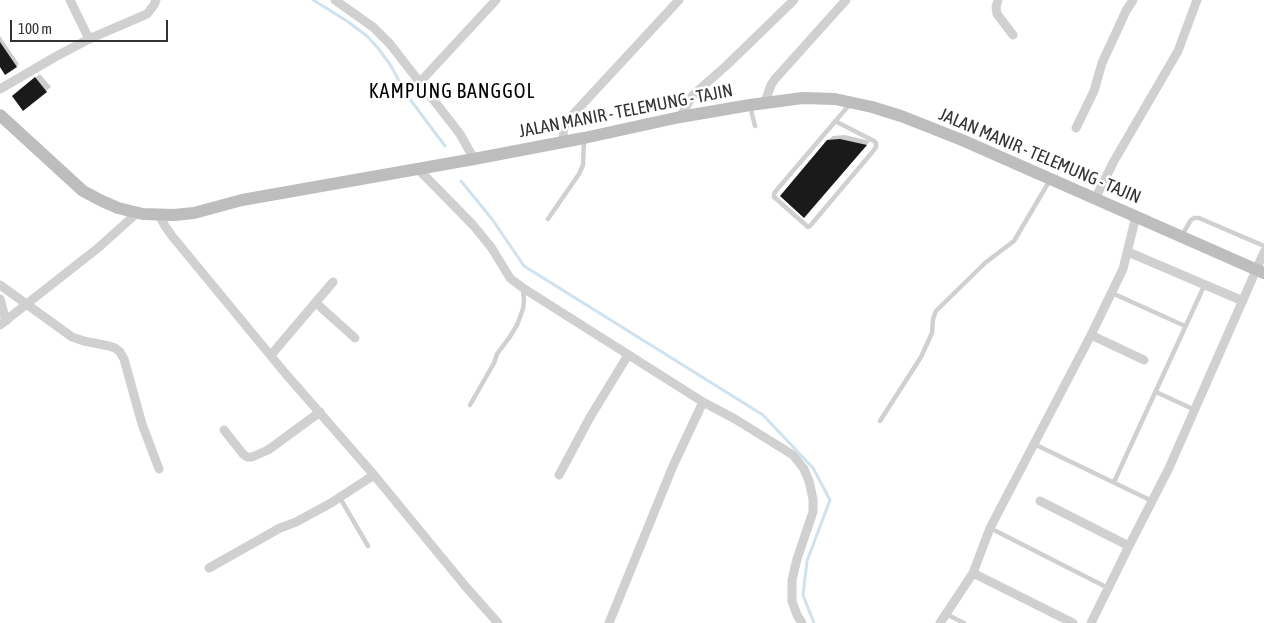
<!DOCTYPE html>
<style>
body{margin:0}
#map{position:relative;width:1264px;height:623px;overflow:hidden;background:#fff;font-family:"Asap Condensed",sans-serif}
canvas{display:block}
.scale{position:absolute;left:10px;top:20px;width:158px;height:22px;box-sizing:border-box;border:2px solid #333;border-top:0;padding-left:6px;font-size:15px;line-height:18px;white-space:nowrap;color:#333;-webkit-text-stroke:4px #fff;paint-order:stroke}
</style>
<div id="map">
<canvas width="1264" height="623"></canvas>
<div class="scale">100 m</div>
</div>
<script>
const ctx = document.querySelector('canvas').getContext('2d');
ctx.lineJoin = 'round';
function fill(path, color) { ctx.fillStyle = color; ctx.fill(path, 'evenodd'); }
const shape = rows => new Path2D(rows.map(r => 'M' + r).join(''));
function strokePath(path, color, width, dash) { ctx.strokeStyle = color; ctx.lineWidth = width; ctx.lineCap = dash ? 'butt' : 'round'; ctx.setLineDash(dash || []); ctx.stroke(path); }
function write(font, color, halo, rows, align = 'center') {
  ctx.font = font + ' "Asap Condensed",sans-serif'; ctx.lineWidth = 5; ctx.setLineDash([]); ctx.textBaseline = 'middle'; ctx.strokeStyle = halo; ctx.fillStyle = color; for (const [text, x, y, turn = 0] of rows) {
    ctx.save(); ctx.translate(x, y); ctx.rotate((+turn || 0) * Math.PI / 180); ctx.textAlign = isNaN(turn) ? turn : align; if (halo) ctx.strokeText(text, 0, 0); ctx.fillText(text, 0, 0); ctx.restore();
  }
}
const shadow = shape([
 [0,36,19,64,16,67,0,65],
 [40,74,51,87,46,91,18,91],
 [845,135,870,141,808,212,828,140,833,136]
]);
const stream = shape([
 [313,0,347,21,367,36,378,48,391,66,406,94,445,146],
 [461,181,492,219,524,266,763,415,813,468,830,500,807,561,803,595,814,623]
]);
const building = shape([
 [0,42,17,67,5,75,0,67],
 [35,77,47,92,23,111,12,96],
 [840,139,867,145,804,218,780,196,827,140]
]);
const service = shape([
 [750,106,755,126],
 [835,121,874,141,876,143,876,147,874,150,810,226,808,227,774,197,774,194,775,192,850,104],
 [548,219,579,174,583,165,584,138],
 [1182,235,1191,220,1194,218,1199,218,1264,246],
 [1112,293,1185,326],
 [1156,392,1195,410],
 [470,405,494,363,497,354,509,338,517,325,523,309,524,301,523,288],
 [880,421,921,357,932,333,933,319,936,311,985,263,1014,241,1050,180],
 [1034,444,1152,501],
 [1114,482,1205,284],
 [340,498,368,546],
 [990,528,1108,588],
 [946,614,964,623]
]);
const minor = shape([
 [70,0,89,39],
 [335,0,373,27,390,44,460,134,474,159],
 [998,0,996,7,997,14,1013,35],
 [420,82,496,0],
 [0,89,55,57,89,39,147,14,154,5,156,0],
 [765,102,771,85,775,79,846,0],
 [680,117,693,95,727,65,794,0],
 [1076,128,1094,91,1102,63,1126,11,1133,0],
 [564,142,563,132,566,122,679,0],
 [418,169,473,225,491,247,510,278,523,288,703,402,735,419,793,455,804,469,809,481,813,499,813,512,797,559,792,580,792,601,797,615,802,623],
 [1095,199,1114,161,1178,51,1197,0],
 [159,215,165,226,172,236,285,373,374,475,466,587,498,623],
 [1128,252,1243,301],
 [0,285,72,337,84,341,109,346,115,348,120,352,124,359,142,424,159,469],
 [0,299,6,321],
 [316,303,355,338],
 [0,325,98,248,137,213],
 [1091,335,1144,360],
 [271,355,333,282],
 [224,430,243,454,247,457,252,457,268,450,275,445,320,412],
 [559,475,589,419,628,355],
 [1040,501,1129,546],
 [209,568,280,528,296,522,331,503,374,475],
 [973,573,1073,623],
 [609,623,673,466,703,402],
 [940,623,973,573,990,528,1091,335,1123,269,1136,216],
 [1091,623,1129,546,1169,468,1264,252]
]);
const secondary = shape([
 [0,115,83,191,102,201,118,208,143,214,174,215,194,213,242,200,474,159,584,138,680,117,750,105,803,98,835,99,872,107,901,116,962,140,1264,273]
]);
const streetNames = [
 ["JALAN MANIR - TELEMUNG - TAJIN",626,111,-11],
 ["JALAN MANIR - TELEMUNG - TAJIN",1040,156,23]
];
const quarterNames = [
 ["KAMPUNG BANGGOL",452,92]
];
fill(shadow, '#0003');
strokePath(stream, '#cfe2ee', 3);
fill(building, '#1a1a1a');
strokePath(service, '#d0d0d0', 4.5);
strokePath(minor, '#d0d0d0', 9);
strokePath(secondary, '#bdbdbd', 12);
write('18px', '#333', '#fff', streetNames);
ctx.letterSpacing = '1px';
write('20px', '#000', '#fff', quarterNames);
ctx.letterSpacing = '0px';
</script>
